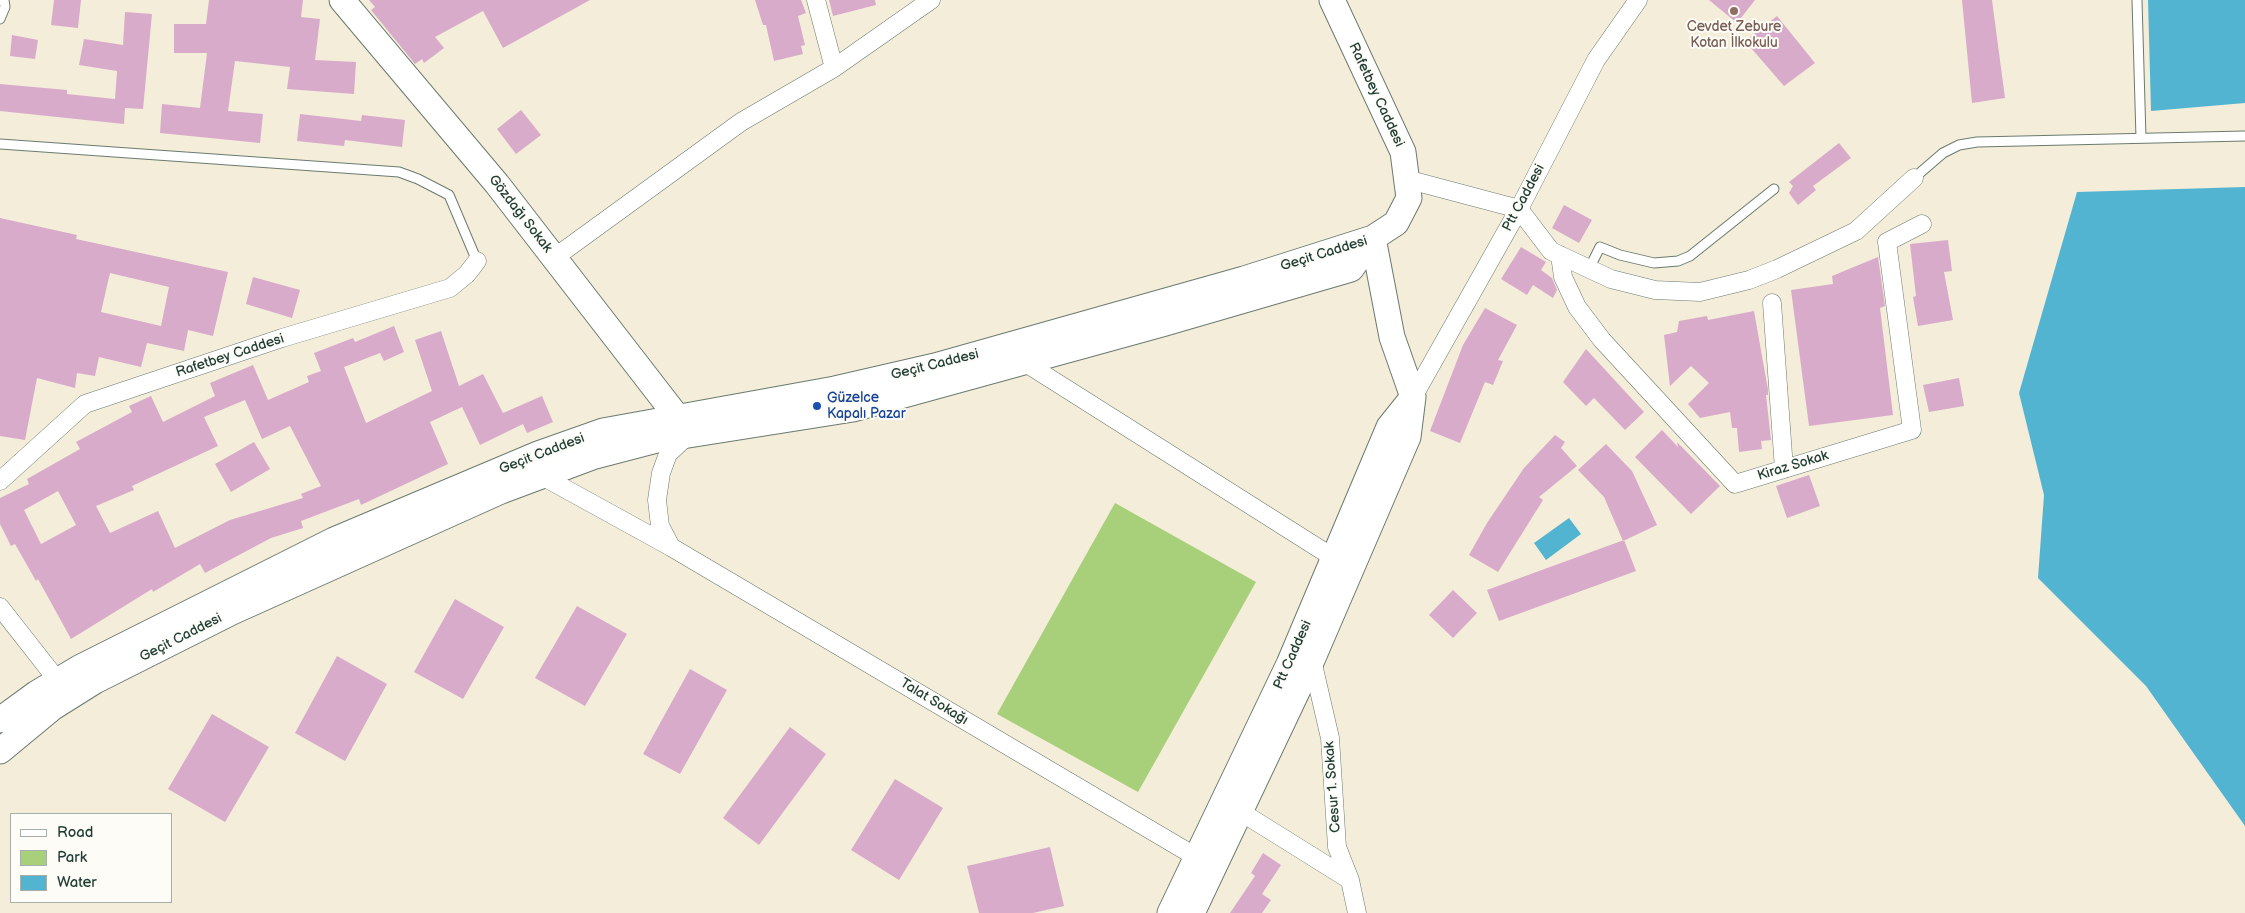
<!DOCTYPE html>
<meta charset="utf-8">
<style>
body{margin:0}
#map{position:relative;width:2245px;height:913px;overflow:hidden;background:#f4edd9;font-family:"Balsamiq Sans",sans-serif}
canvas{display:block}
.legend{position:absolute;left:10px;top:813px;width:162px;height:90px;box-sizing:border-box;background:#fdfcf7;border:1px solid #a4b0a9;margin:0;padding:6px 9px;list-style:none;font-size:15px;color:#1f3d34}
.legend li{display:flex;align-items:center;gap:10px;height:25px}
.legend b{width:25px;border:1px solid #a4b0a9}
</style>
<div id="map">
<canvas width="2245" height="913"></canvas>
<ul class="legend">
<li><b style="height:6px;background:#fff"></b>Road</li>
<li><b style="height:14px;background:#a8cf79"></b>Park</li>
<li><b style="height:14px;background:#53b4d2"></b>Water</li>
</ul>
</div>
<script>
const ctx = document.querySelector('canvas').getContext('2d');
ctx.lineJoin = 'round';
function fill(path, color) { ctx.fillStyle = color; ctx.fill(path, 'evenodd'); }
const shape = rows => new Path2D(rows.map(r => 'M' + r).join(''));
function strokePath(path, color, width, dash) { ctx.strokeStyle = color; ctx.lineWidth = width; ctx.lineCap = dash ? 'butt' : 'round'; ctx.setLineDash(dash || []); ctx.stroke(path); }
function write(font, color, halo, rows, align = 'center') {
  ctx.font = font + ' "Balsamiq Sans",sans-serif'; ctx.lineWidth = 4; ctx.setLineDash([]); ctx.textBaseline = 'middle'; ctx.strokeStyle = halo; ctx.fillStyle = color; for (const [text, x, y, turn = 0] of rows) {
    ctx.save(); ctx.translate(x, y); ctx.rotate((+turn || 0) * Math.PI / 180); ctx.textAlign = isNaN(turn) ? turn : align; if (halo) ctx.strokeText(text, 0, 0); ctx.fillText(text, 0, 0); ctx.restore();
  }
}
const green = shape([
 [1115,503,1256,582,1138,792,997,714]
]);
const water = shape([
 [2148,0,2245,0,2245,103,2151,111],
 [2245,187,2245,826,2146,686,2038,578,2044,495,2019,393,2077,192],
 [1569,518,1581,534,1546,560,1534,543]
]);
const building = shape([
 [54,0,81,0,78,28,51,25],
 [209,0,303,0,301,17,320,19,315,60,356,62,354,94,287,89,290,67,235,61,228,111,263,114,260,143,160,133,162,104,200,108,207,53,174,53,174,24,206,24],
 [369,0,590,0,503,48,483,11,435,37,444,48,424,63,422,59,415,64,371,10,375,7],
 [755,0,801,0,806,13,798,16,805,45,801,46,803,54,774,61,766,25,763,25],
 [829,0,875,0,876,5,833,16],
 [1709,0,1755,0,1737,23],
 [1962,0,1992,0,2005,98,1972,103],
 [125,12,152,14,143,109,125,108,124,124,0,111,0,84,67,90,67,94,115,99,117,71,79,65,84,39,123,45],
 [1777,16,1815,63,1784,86,1745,41],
 [12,35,38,40,35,59,10,56],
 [521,110,541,135,516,154,497,129],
 [300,114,361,121,362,115,405,120,402,147,345,140,344,146,297,141],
 [1839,143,1851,158,1813,186,1816,190,1798,205,1789,193,1793,186,1789,182],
 [1564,205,1592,220,1579,243,1552,228],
 [0,218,77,235,76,239,228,272,213,336,188,330,184,351,147,343,141,367,99,357,95,376,77,373,75,388,37,378,25,440,0,436],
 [110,273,169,287,161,326,101,312],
 [1948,240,1952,271,1944,272,1953,320,1918,326,1913,297,1916,296,1910,244],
 [1521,247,1546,262,1541,270,1552,278,1557,290,1553,298,1533,285,1527,295,1501,279],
 [1878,257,1885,306,1880,308,1893,415,1809,426,1791,290,1833,284,1832,276],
 [253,277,300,290,292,318,246,304],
 [1485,308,1517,325,1498,360,1503,361,1493,385,1485,382,1460,443,1430,431,1463,345],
 [1754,311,1768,390,1768,395,1766,395,1771,440,1761,441,1762,449,1739,452,1737,428,1732,428,1730,412,1700,418,1688,404,1709,383,1691,366,1670,386,1664,335,1677,332,1679,321,1707,316,1708,320],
 [394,326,404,352,384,361,380,353,344,367,366,423,432,391,415,340,441,331,459,386,483,374,503,413,542,396,553,422,527,433,523,424,480,445,462,407,430,422,448,464,361,505,359,499,301,521,303,528,271,538,205,573,200,564,153,592,152,589,71,639,38,579,36,581,15,544,11,546,0,524,0,498,29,484,27,479,80,449,76,442,132,412,129,406,151,396,163,422,215,396,210,383,253,365,268,400,309,382,307,376,321,371,314,353,353,338,355,342],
 [245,400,262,439,290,426,321,486,301,494,303,498,230,520,175,548,158,511,110,533,96,506,134,490,132,486,218,446,204,417],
 [58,491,76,525,41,544,24,510],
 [1586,349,1644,412,1625,430,1594,398,1586,406,1563,382],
 [1959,378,1964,406,1929,412,1923,385],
 [1662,430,1678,447,1677,442,1720,486,1691,514,1635,457],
 [1555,435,1565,442,1561,448,1577,466,1539,497,1543,500,1498,572,1469,555,1487,523,1524,468],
 [254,442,270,469,231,492,215,464],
 [1606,444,1632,471,1657,525,1623,541,1604,497,1578,470],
 [1809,475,1820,506,1787,518,1776,486],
 [1624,540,1636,571,1499,621,1487,590],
 [1453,590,1477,613,1453,638,1429,615],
 [455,599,504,627,463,699,414,672],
 [577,606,627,634,585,706,535,678],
 [337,656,387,684,345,761,295,733],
 [690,669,727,690,680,774,643,754],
 [212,714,269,747,225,822,168,789],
 [790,727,826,754,759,845,723,818],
 [895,779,943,808,899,880,851,850],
 [1050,847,1064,906,1033,913,979,913,967,866],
 [1263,853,1281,865,1262,894,1271,900,1262,913,1230,913,1255,876,1251,873]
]);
const lane = shape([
 [2137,0,2141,138],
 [0,19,5,7,4,0],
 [0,144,399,172,418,179,449,195,477,261],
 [1914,178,1943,153,1959,145,1977,142,2245,136],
 [1589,269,1600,247,1620,255,1654,263,1678,261,1690,256,1774,189]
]);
const street = shape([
 [816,0,834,68],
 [1406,179,1519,209,1551,251,1611,279,1655,290,1700,292,1749,280,1777,269,1856,231,1914,178],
 [1560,255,1563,277,1577,307,1602,340,1735,484,1912,430,1887,242,1922,224],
 [554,258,741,122,834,68,931,0],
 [1772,303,1784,469],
 [1024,362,1334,558],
 [1413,397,1519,209,1596,60,1638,0],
 [542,476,671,547,1198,858],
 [0,481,85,404,282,338,450,288,467,274,477,261],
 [671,547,660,526,657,500,661,473,668,454,687,436],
 [0,607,58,681],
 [1312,660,1330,738,1337,847,1350,880,1357,913],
 [1241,812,1350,880]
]);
const secondary = shape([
 [342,0,497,184,678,418,684,429],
 [1373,238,1392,337,1413,397],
 [0,720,37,693,79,668,334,540,538,454,603,431,835,389,935,366,1244,279,1373,238,1396,223,1409,198,1403,152,1332,0],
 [0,751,52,708,95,681,232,612,501,491,592,457,657,440,853,409,1162,324,1351,269,1373,238],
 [1170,913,1289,664,1389,427,1413,397,1408,437,1312,660,1192,913]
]);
const markers = [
 [1734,11,5,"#8d6e63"],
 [817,406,5,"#1a4fb4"]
];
const educationNames = [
 ["Cevdet Zebure",1734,27],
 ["Kotan İlkokulu",1734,43]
];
const streetNames = [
 ["Rafetbey Caddesi",1376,95,65],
 ["Ptt Caddesi",1524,198,-62],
 ["Gözdağı Sokak",520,214,52],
 ["Geçit Caddesi",1324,254,-17],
 ["Rafetbey Caddesi",230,356,-18],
 ["Geçit Caddesi",935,365,-14],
 ["Geçit Caddesi",542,454,-21],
 ["Kiraz Sokak",1793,466,-17],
 ["Geçit Caddesi",181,638,-27],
 ["Ptt Caddesi",1293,655,-66],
 ["Talat Sokağı",934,702,31],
 ["Cesur 1. Sokak",1333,787,-94]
];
const transitNames = [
 ["Güzelce",827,398],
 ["Kapalı Pazar",827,414]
];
fill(green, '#a8cf79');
fill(water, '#53b4d2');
fill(building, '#d8abcb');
strokePath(lane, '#6a7b6e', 11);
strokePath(street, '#6a7b6e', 19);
strokePath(secondary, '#6a7b6e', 27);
strokePath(lane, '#fff', 9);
strokePath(street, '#fff', 18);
strokePath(secondary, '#fff', 25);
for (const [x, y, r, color] of markers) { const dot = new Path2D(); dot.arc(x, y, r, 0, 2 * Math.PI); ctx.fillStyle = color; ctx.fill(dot); strokePath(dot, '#fdfcf7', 2); }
write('14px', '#785e54', '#fdfcf7', educationNames);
write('14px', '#1f3d34', '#fdfcf7', streetNames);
write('14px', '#164399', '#fdfcf7', transitNames, 'left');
</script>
